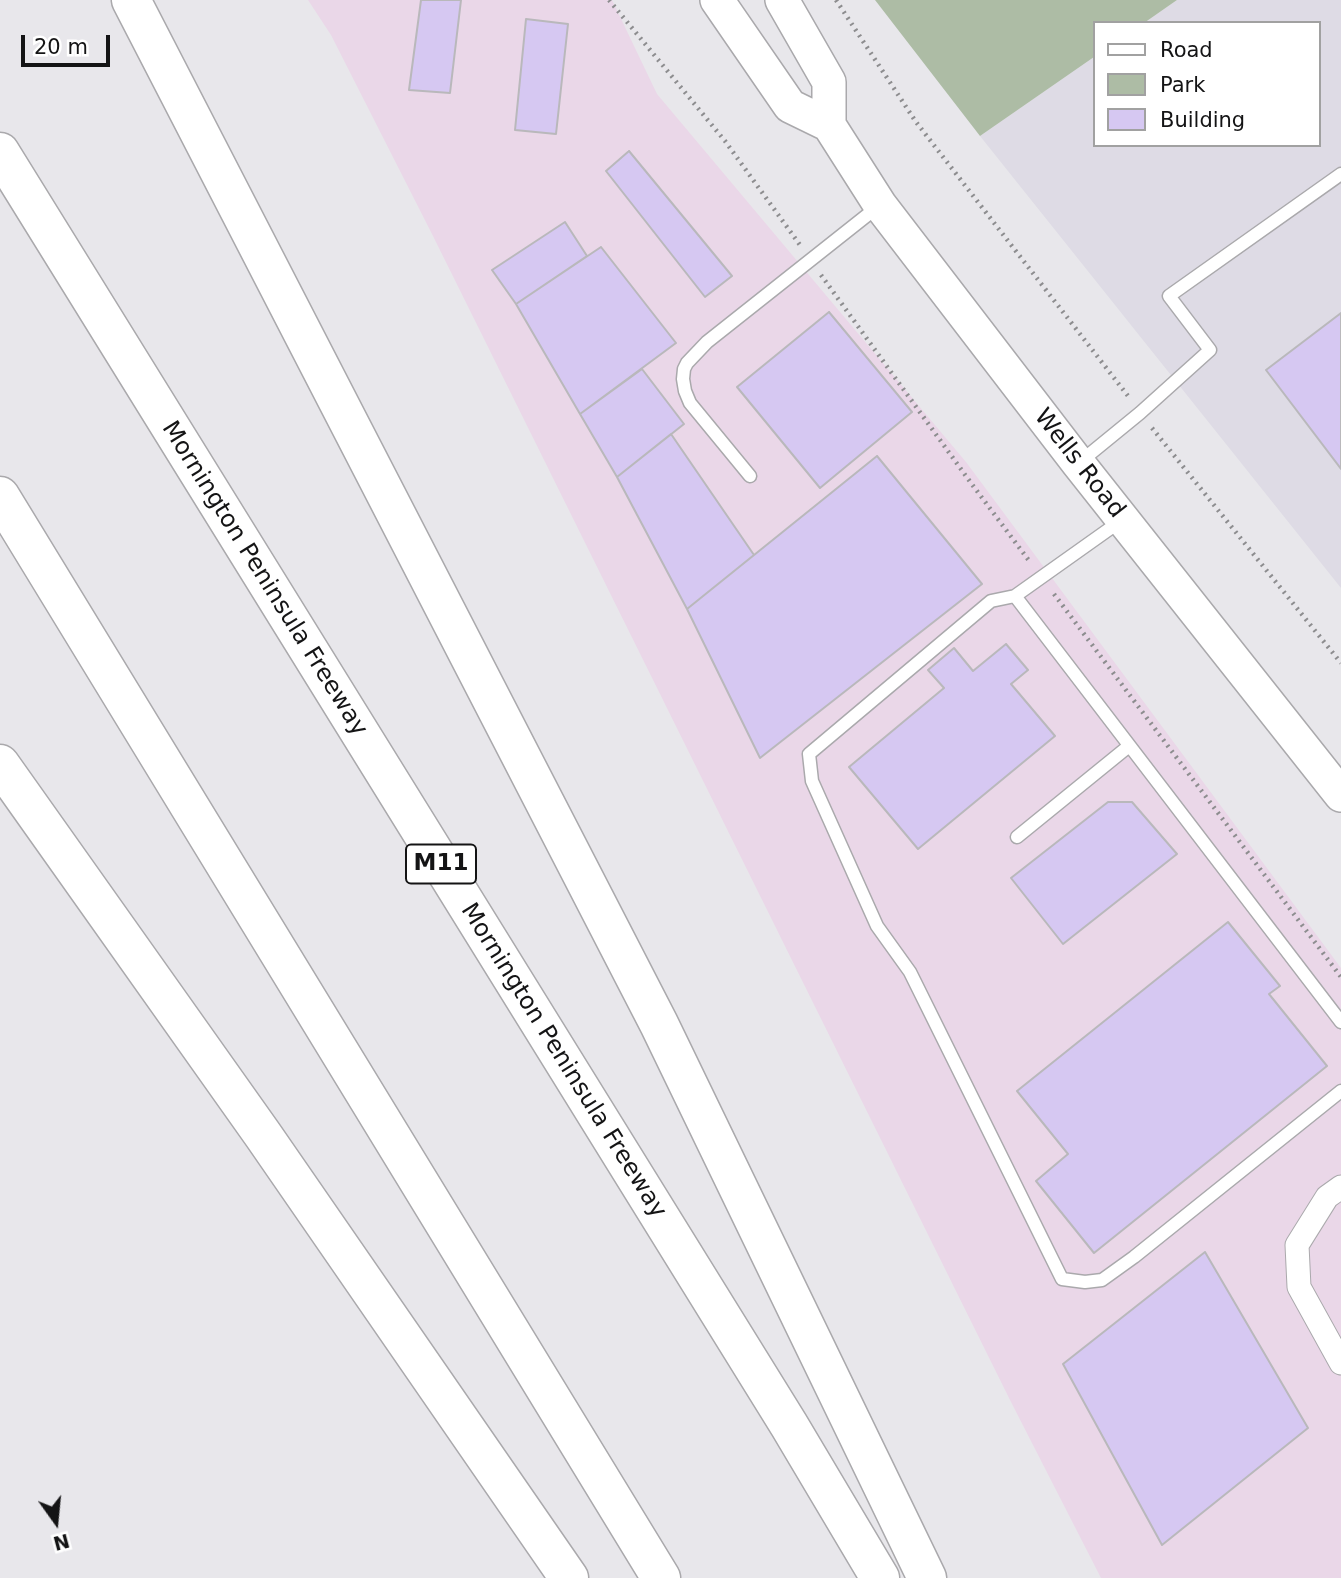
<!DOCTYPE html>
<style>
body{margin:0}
#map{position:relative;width:1341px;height:1578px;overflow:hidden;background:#e8e7eb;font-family:"DejaVu Sans",sans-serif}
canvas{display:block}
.legend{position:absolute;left:1093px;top:21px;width:228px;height:126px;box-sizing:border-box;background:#fff;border:2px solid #a1a1a1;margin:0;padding:9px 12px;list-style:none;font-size:21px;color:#141415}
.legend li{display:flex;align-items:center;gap:14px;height:35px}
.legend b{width:35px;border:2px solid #a1a1a1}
.north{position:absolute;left:21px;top:1487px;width:70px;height:70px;-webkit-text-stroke:5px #fff;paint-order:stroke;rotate:165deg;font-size:19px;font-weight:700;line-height:28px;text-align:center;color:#141415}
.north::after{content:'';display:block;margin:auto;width:24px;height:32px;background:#141415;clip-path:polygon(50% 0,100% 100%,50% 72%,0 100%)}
.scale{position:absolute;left:21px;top:35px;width:89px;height:32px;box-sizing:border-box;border:4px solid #141415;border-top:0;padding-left:9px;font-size:21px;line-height:24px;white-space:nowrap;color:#141415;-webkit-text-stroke:5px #fff;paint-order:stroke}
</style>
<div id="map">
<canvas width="1341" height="1578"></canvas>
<ul class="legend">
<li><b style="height:9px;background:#fff"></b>Road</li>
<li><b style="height:19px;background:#adbca5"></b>Park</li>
<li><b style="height:19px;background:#d6c8f2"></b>Building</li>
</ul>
<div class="north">N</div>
<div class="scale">20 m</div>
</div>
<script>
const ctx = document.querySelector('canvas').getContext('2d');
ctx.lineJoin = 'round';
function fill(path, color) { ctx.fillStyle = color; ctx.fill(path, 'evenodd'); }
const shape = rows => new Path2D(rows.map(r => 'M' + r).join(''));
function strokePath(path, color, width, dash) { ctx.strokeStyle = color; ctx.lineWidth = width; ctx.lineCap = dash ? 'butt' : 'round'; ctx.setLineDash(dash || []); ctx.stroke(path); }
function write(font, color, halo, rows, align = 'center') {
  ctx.font = font + ' "DejaVu Sans",sans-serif'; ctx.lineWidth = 6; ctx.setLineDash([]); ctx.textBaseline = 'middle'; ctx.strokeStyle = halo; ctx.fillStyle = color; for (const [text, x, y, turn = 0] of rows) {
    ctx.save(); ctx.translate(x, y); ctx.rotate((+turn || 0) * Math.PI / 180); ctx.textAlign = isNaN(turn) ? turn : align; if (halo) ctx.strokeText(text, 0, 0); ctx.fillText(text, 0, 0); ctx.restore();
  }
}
const commercial = shape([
 [308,0,612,0,657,94,966,462,1341,968,1341,1578,1101,1578,1010,1400,433,236,331,35]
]);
const built = shape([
 [1177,0,1341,0,1341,588,980,136,1094,57,1094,145,1318,145,1318,23,1144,23]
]);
const green = shape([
 [875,0,1177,0,1144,23,1094,23,1094,57,980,136]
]);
const building = shape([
 [421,0,461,0,450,93,409,90,421,0],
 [526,19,568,24,556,134,515,130,526,19],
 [629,151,732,276,705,297,606,171,629,151],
 [565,222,587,256,516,304,492,270,565,222],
 [601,247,676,343,580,414,516,304,601,247],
 [829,312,912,412,820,488,737,387,829,312],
 [1341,313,1341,469,1266,370,1341,313],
 [642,369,684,424,617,477,580,414,642,369],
 [671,434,754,555,687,609,617,477,671,434],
 [877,456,982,584,760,758,687,609,877,456],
 [1006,644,1028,670,1011,684,1055,736,918,849,849,767,944,688,928,670,954,648,973,671,1006,644],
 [1108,802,1132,802,1177,854,1063,944,1011,878,1108,802],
 [1228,922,1280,986,1269,994,1327,1066,1094,1253,1036,1181,1068,1154,1017,1091,1228,922],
 [1205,1252,1308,1428,1162,1545,1063,1364,1205,1252]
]);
const path = shape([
 [609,0,725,141,800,245],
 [836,0,916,122,1128,396],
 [821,275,971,483,1030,562],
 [1152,428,1341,663],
 [1054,594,1341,977]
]);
const service = shape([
 [1080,462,1140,413,1210,350,1169,296,1341,174],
 [750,476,690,403,685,391,683,379,684,369,687,363,707,342,880,205],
 [1122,520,1015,596,991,601,809,754,812,781,877,926,910,972,1062,1279,1085,1282,1102,1280,1134,1257,1341,1091],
 [1015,596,1341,1022],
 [1017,837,1129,746]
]);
const minor = shape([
 [1341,1187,1327,1197,1297,1245,1299,1287,1341,1363]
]);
const secondary = shape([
 [717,0,790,106,829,125,880,205,1078,463,1341,795],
 [782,0,829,82,829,125]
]);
const motorway = shape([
 [131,0,659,1024,927,1578],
 [0,152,789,1425,880,1578],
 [0,496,661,1578],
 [0,764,263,1135,569,1578]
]);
const shields = [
 [441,864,70]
];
const shieldNames = [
 ["M11",441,864]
];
const streetNames = [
 ["Wells Road",1079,464,52],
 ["Mornington Peninsula Freeway",264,579,58],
 ["Mornington Peninsula Freeway",563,1061,58]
];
fill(commercial, '#ead7e8');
fill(built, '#dedbe5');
fill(green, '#adbca5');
fill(building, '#d6c8f2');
strokePath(building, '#b9b8bb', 2);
strokePath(service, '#aaa9ac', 15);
strokePath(minor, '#aaa9ac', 25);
strokePath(secondary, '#aaa9ac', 36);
strokePath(motorway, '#aaa9ac', 41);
strokePath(path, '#8d8d8f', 4.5, [2, 5]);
strokePath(service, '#fff', 12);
strokePath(minor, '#fff', 23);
strokePath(secondary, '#fff', 33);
strokePath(motorway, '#fff', 38);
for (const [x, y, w] of shields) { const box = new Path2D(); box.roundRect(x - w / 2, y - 19.5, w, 39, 5); ctx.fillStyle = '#fff'; ctx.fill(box); strokePath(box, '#141415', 2); }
write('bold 23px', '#141415', null, shieldNames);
write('24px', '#141415', '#fff', streetNames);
</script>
